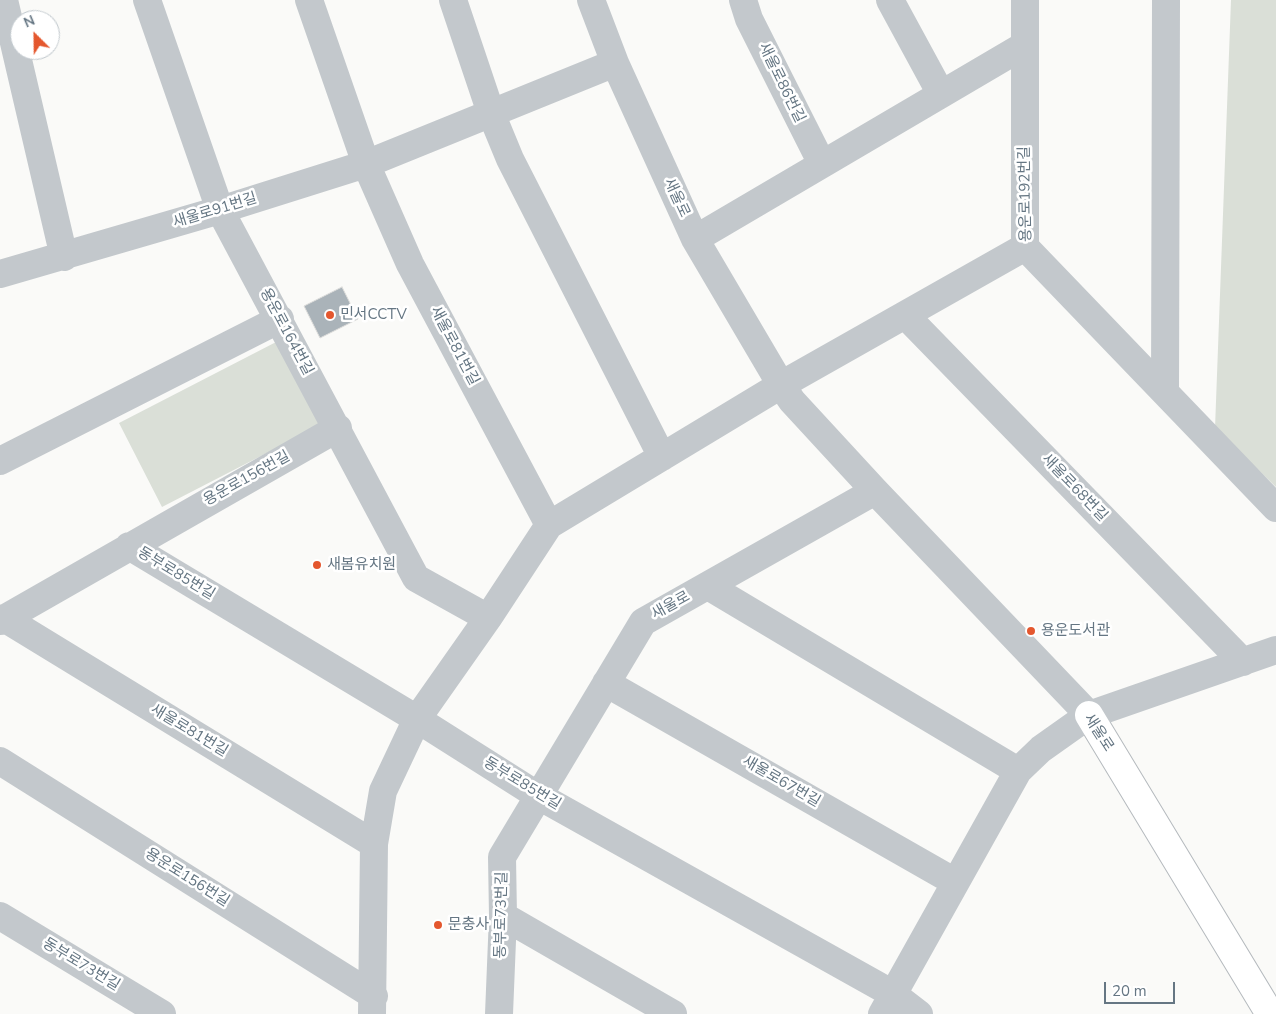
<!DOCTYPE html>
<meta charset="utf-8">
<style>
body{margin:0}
#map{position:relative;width:1276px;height:1014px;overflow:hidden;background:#fafaf8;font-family:"Nunito Sans",sans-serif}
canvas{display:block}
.north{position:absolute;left:10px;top:10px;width:50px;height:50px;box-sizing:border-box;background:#fff;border:1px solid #c1c8cd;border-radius:50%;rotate:337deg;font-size:14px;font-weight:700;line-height:20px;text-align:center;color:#657683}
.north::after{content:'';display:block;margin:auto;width:18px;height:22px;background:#e4572e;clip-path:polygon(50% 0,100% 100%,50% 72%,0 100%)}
.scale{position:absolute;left:1104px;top:982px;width:71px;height:22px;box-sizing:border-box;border:2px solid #657683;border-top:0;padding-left:6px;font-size:15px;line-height:18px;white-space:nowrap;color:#657683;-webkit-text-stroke:4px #fff;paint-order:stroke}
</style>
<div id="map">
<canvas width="1276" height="1014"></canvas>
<div class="north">N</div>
<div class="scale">20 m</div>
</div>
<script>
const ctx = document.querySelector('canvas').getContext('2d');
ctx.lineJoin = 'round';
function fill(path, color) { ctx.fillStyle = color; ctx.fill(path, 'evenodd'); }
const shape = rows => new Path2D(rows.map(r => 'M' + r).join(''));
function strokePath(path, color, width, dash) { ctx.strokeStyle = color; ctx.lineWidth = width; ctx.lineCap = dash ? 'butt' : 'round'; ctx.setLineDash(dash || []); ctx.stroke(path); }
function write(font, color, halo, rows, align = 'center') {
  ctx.font = font + ' "Nunito Sans","Noto Sans KR",sans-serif'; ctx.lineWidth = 5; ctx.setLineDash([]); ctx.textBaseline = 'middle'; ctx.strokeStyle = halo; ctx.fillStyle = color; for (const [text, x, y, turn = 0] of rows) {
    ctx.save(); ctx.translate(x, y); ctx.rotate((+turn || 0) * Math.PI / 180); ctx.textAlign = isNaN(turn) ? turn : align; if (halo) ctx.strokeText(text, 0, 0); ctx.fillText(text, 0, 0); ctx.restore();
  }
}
const green = shape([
 [1231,0,1276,0,1276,487,1215,428],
 [280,340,323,424,162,507,119,423]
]);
const building = shape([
 [342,287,358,319,320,338,304,306,342,287]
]);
const minor = shape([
 [4,0,64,257],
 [147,0,220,210,416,578,488,618],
 [309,0,366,164,410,264,549,525],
 [453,0,491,113,510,159,662,457],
 [591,0,615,63,695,239,781,385,792,401,875,491,1089,715],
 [743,0,749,19,822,164],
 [890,0,941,94],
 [1025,0,1025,247,1276,508],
 [695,239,1025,45],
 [0,274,220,210,366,164,615,63],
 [905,315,1243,662],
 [1165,391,1166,0],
 [0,461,280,319],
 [129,546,417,719,537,795,893,994,919,1014],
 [708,586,1018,771],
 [4,618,374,844],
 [0,621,338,428],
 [606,683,955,882],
 [0,761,374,996],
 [0,916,162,1014],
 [503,916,673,1014],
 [372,1014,374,844,383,791,417,719,488,618,549,525,781,385,1025,247],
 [499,1014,503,916,502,857,643,622,875,491],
 [882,1014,1018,771,1041,749,1089,715,1276,650]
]);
const major = shape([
 [1089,715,1270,1014]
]);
const markers = [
 [330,315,5,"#e4572e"],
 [317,565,5,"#e4572e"],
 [1031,631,5,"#e4572e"],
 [438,925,5,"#e4572e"]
];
const streetNames = [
 ["새울로86번길",781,83,64],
 ["용운로192번길",1026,194,-91],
 ["새울로",676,198,65],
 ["새울로91번길",215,211,-17],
 ["용운로164번길",286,332,62],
 ["새울로81번길",454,346,62],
 ["용운로156번길",247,479,-29],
 ["새울로68번길",1074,488,46],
 ["동부로85번길",176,574,31],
 ["새울로",671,606,-29],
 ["새울로81번길",189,731,31],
 ["새울로",1098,733,57],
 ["새울로67번길",781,782,30],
 ["동부로85번길",522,784,31],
 ["용운로156번길",187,878,32],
 ["동부로73번길",502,915,-89],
 ["동부로73번길",81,965,31]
];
const poiNames = [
 ["민서CCTV",340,315],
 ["새봄유치원",327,565],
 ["용운도서관",1041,631],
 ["문충사",448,925]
];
fill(green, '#dadfd7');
fill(building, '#aab3b9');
strokePath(building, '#dcdcda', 1);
strokePath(major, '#b5babe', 30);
strokePath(minor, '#c3c8cc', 28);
strokePath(major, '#fff', 28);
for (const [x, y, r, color] of markers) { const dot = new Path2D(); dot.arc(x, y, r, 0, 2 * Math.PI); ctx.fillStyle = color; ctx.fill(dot); strokePath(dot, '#fff', 2); }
write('15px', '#657683', '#fff', streetNames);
write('15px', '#657683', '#fff', poiNames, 'left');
</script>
